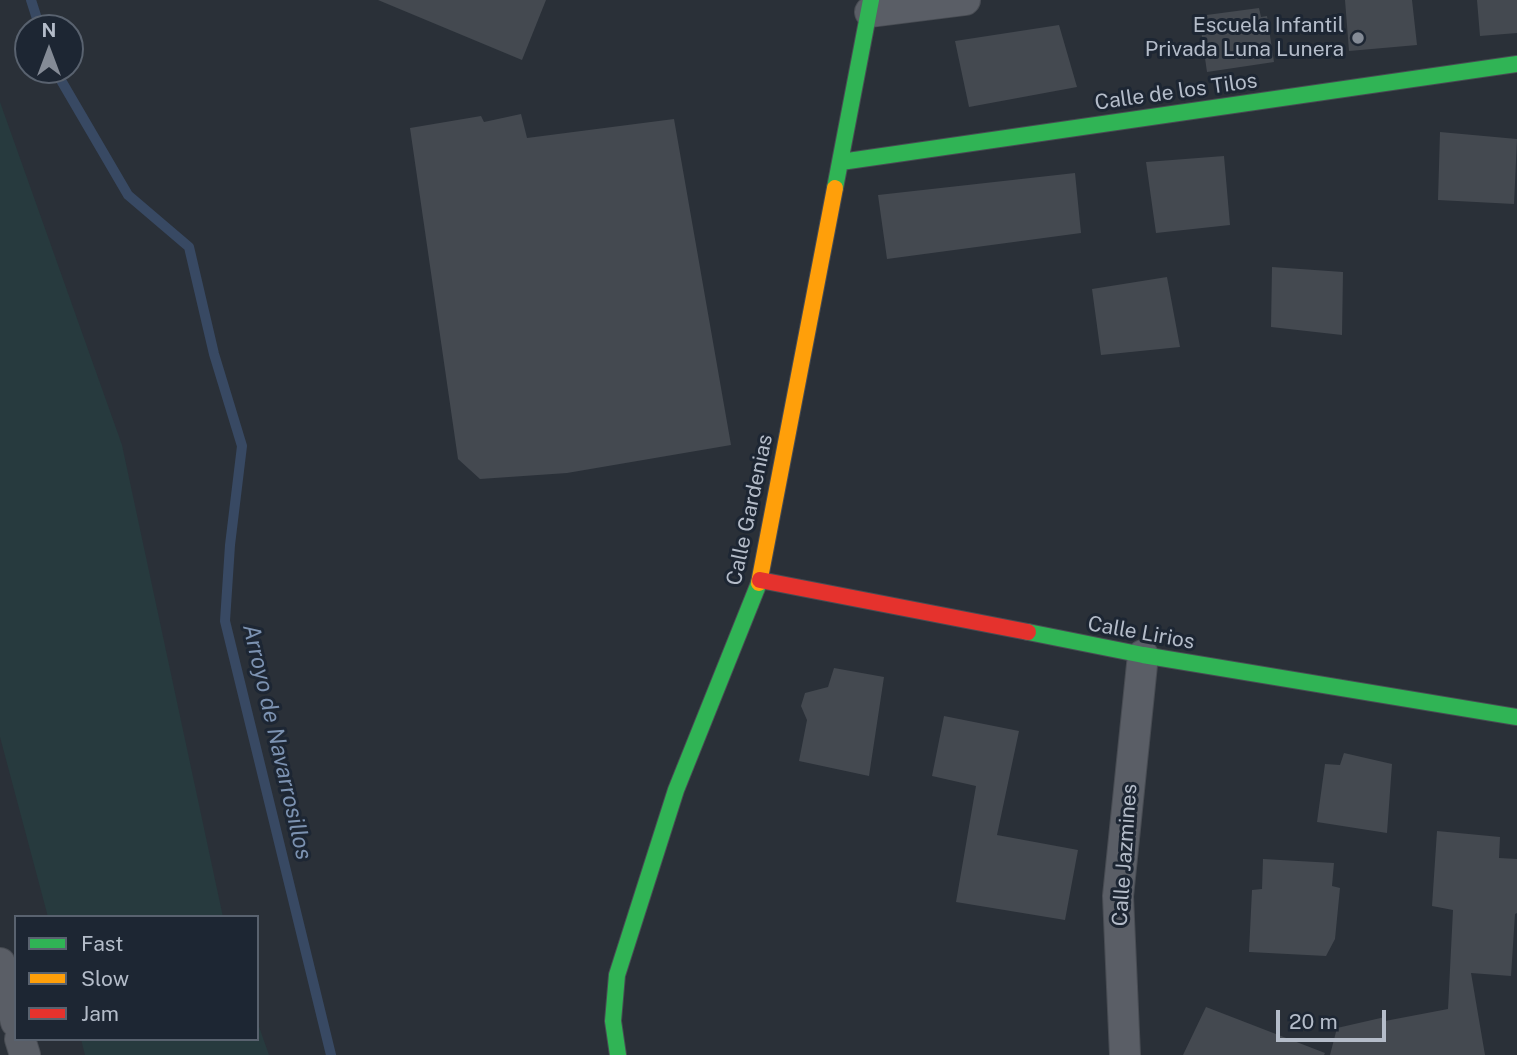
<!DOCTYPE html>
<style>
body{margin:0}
#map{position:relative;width:1517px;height:1055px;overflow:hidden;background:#2a3038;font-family:"Public Sans",sans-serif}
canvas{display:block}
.legend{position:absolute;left:14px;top:915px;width:245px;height:126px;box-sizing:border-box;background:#1d2633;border:2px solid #59626f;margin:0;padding:9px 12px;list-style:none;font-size:21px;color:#b4bcc9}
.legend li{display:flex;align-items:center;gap:14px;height:35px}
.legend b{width:35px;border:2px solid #59626f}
.north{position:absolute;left:14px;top:14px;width:70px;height:70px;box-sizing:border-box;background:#1d2633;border:2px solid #59626f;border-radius:50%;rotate:0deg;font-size:19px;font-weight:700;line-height:28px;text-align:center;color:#b4bcc9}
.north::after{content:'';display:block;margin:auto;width:24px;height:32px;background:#848b96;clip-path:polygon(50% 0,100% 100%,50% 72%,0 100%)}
.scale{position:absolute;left:1276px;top:1010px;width:110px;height:32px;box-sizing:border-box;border:4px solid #b4bcc9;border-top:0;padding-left:9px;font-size:21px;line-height:24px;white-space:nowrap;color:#b4bcc9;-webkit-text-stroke:5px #1d2633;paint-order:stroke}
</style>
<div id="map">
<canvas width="1517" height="1055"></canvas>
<ul class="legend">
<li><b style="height:9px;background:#30b455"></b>Fast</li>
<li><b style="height:9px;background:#ff9f0a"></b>Slow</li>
<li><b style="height:9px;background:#e5322d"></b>Jam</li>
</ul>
<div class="north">N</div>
<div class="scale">20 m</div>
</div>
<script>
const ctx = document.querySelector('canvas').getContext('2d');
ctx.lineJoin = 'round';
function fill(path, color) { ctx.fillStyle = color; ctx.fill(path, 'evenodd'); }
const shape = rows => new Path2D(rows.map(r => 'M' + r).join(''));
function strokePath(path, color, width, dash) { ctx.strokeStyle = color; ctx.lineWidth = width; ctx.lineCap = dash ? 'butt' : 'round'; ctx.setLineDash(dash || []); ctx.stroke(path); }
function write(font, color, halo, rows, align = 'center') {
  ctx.font = font + ' "Public Sans",sans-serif'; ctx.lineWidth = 6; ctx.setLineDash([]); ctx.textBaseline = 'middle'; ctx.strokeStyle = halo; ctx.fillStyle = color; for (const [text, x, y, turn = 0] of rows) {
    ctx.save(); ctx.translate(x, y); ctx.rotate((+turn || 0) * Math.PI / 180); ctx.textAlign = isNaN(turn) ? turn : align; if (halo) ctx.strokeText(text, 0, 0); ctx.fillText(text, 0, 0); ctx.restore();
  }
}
const green = shape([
 [0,102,122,445,223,917,48,917,0,737],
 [257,1021,269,1055,85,1055,81,1039,257,1039]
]);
const stream = shape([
 [31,0,40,28],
 [55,70,128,195,189,247,214,354,242,446,230,545,225,621,331,1055]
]);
const building = shape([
 [378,0,546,0,522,60],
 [1345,0,1412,0,1417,45,1349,51],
 [1477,0,1517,0,1517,33,1480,36],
 [1259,8,1261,17,1267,16,1274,62,1207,72,1199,16],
 [1059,25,1077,87,969,107,955,41],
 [521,114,527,138,674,119,731,445,567,473,480,479,458,459,410,128,481,116,484,122],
 [1440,132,1517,139,1514,204,1438,200],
 [1224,156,1230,225,1156,233,1146,162],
 [1075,173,1081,233,887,259,878,195],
 [1272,267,1343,272,1342,335,1271,327],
 [1167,277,1180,347,1101,355,1092,289],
 [834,668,884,677,869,776,799,761,807,720,801,706,805,693,828,687],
 [944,716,1019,731,997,835,1078,850,1065,920,956,902,976,786,932,776],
 [1344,753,1392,764,1387,833,1317,822,1325,764,1340,765],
 [1437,831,1500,837,1499,858,1517,859,1517,913,1515,914,1511,976,1471,973,1485,1055,1330,1055,1337,1028,1385,1017,1385,1021,1448,1009,1453,910,1432,906],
 [1263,859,1334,863,1332,886,1340,888,1335,939,1326,956,1249,952,1252,890,1262,889],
 [1206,1007,1325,1053,1324,1055,1183,1055]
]);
const street = shape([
 [870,12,965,0],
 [0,963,16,1022],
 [20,1039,25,1055],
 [1125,1055,1118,896,1143,655]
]);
const fast = shape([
 [841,162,1517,64],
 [835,188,871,0],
 [1028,632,1143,655,1517,717],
 [618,1055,613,1021,617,975,676,790,759,583]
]);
const slow = shape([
 [759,583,835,188]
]);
const jam = shape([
 [760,580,1028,632]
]);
const markers = [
 [1358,38,7,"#848b96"]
];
const poiNames = [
 ["Escuela Infantil",1344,26],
 ["Privada Luna Lunera",1344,50]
];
const streetNames = [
 ["Calle de los Tilos",1176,92,-8],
 ["Calle Gardenias",750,510,-78],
 ["Calle Lirios",1141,633,10],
 ["Calle Jazmines",1125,855,-86]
];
const waterNames = [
 ["Arroyo de Navarrosillos",277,742,77]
];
fill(green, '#273a3e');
strokePath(stream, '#384963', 10);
fill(building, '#444950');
strokePath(street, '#484c53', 32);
strokePath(fast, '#484c53', 18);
strokePath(slow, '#484c53', 18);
strokePath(jam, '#484c53', 18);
strokePath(street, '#5a5e66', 30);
strokePath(fast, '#30b455', 16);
strokePath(slow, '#ff9f0a', 16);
strokePath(jam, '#e5322d', 16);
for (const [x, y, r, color] of markers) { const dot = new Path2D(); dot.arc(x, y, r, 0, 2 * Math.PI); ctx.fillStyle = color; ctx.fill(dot); strokePath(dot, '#1d2633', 2.5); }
write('21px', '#b4bcc9', '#1d2633', poiNames, 'right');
write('21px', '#b4bcc9', '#1d2633', streetNames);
write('italic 23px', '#7c92b1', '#1d2633', waterNames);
</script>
